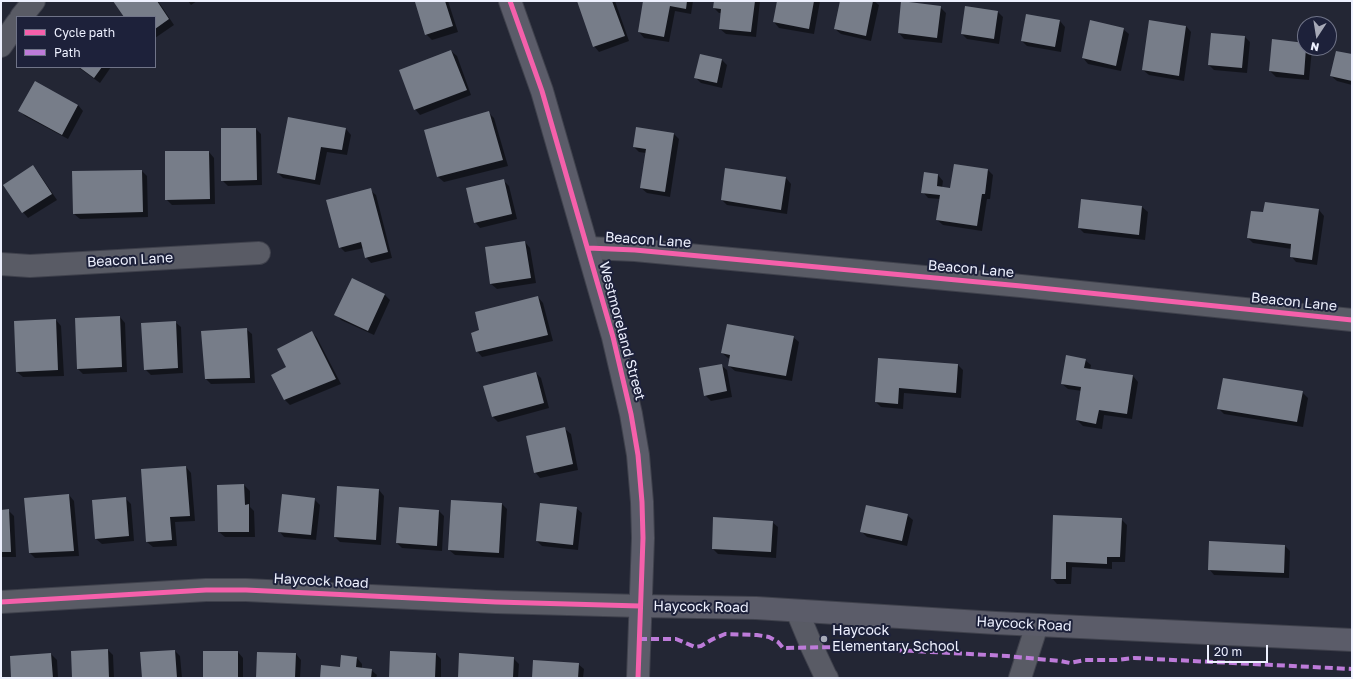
<!DOCTYPE html>
<style>
body{margin:0}
#map{position:relative;width:1353px;height:679px;overflow:hidden;background:#232634;font-family:"Golos Text",sans-serif}
canvas{display:block}
.frame{position:absolute;inset:0;border:2px solid #edf0fe;pointer-events:none}
.legend{position:absolute;left:16px;top:16px;width:140px;height:52px;box-sizing:border-box;background:#1d213a;border:1px solid #707488;margin:0;padding:5px 7px;list-style:none;font-size:12px;color:#edf0fe}
.legend li{display:flex;align-items:center;gap:8px;height:20px}
.legend b{width:20px;border:1px solid #707488}
.north{position:absolute;left:1297px;top:16px;width:40px;height:40px;box-sizing:border-box;background:#1d213a;border:1px solid #707488;border-radius:50%;rotate:192deg;font-size:11px;font-weight:700;line-height:16px;text-align:center;color:#edf0fe}
.north::after{content:'';display:block;margin:auto;width:14px;height:18px;background:#a6a9b7;clip-path:polygon(50% 0,100% 100%,50% 72%,0 100%)}
.scale{position:absolute;left:1207px;top:645px;width:61px;height:18px;box-sizing:border-box;border:2px solid #edf0fe;border-top:0;padding-left:5px;font-size:12px;line-height:14px;white-space:nowrap;color:#edf0fe;-webkit-text-stroke:3px #1d213a;paint-order:stroke}
</style>
<div id="map">
<canvas width="1353" height="679"></canvas>
<div class="frame"></div>
<ul class="legend">
<li><b style="height:5px;background:#f560ab"></b>Cycle path</li>
<li><b style="height:5px;background:#bd7bd9"></b>Path</li>
</ul>
<div class="north">N</div>
<div class="scale">20 m</div>
</div>
<script>
const ctx = document.querySelector('canvas').getContext('2d');
ctx.lineJoin = 'round';
function fill(path, color) { ctx.fillStyle = color; ctx.fill(path, 'evenodd'); }
const shape = rows => new Path2D(rows.map(r => 'M' + r).join(''));
function strokePath(path, color, width, dash) { ctx.strokeStyle = color; ctx.lineWidth = width; ctx.lineCap = dash ? 'butt' : 'round'; ctx.setLineDash(dash || []); ctx.stroke(path); }
function write(font, color, halo, rows, align = 'center') {
  ctx.font = font + ' "Golos Text",sans-serif'; ctx.lineWidth = 4; ctx.setLineDash([]); ctx.textBaseline = 'middle'; ctx.strokeStyle = halo; ctx.fillStyle = color; for (const [text, x, y, turn = 0] of rows) {
    ctx.save(); ctx.translate(x, y); ctx.rotate((+turn || 0) * Math.PI / 180); ctx.textAlign = isNaN(turn) ? turn : align; if (halo) ctx.strokeText(text, 0, 0); ctx.fillText(text, 0, 0); ctx.restore();
  }
}
const shadow = shape([
 [115,1,158,1,174,25,155,38,155,17,126,17],
 [188,1,197,1,191,5],
 [423,1,448,1,458,32,432,40,426,34],
 [578,1,615,1,629,41,599,52,594,46],
 [644,1,693,1,691,14,675,11,669,42,644,38,639,32],
 [715,1,760,1,756,37,726,34,720,29,722,13,719,13,714,8],
 [778,1,820,1,814,34,779,28,774,22],
 [841,1,874,1,879,5,871,41,841,34,835,29],
 [902,3,940,7,946,13,942,43,904,39,899,33],
 [998,12,1003,17,999,44,967,39,962,34],
 [1026,15,1060,21,1065,27,1061,52,1027,46,1022,41],
 [1186,26,1191,32,1184,81,1149,75,1143,70],
 [1123,29,1129,34,1121,71,1088,64,1083,58],
 [1245,37,1250,42,1247,73,1214,70,1209,65],
 [1305,44,1305,48,1311,48,1312,49,1309,80,1276,77,1270,71],
 [451,51,457,56,471,95,420,115,415,109],
 [1352,55,1352,85,1337,81,1331,76],
 [722,60,727,65,722,88,701,83,696,78],
 [78,67,111,67,100,83],
 [78,105,83,111,68,139,25,116,20,111],
 [489,113,494,118,508,166,444,182,438,177],
 [256,129,261,134,262,185,228,186,222,180],
 [346,129,351,135,347,155,327,152,320,185,283,178,278,173],
 [674,134,679,139,670,197,647,193,641,188,646,153,639,152,634,147],
 [209,152,214,158,215,204,172,205,166,199],
 [33,167,38,172,57,200,28,218,23,212],
 [988,170,993,175,990,199,987,199,982,231,943,225,937,220,940,199,928,198,923,192,938,175,943,181,942,188,951,189],
 [142,171,147,176,148,217,80,219,74,214],
 [786,178,791,184,787,214,727,205,722,200],
 [503,180,509,186,517,219,480,228,475,222],
 [370,190,376,195,392,258,371,263,366,257,364,248,345,252,340,247],
 [1082,200,1142,207,1148,212,1145,240,1084,233,1079,228],
 [1319,210,1324,216,1317,265,1296,262,1291,256,1292,249,1253,243,1248,238,1264,213],
 [525,242,530,248,536,283,497,289,491,284],
 [352,280,385,295,390,300,374,335,341,320,336,314],
 [538,297,543,303,553,341,482,357,477,351,481,331],
 [120,317,125,323,127,372,83,374,78,369],
 [56,320,61,326,64,376,23,377,17,372],
 [175,322,181,327,183,373,151,375,145,369],
 [246,329,252,334,255,383,211,384,206,379],
 [312,332,317,338,341,384,290,405,285,400,272,375,288,367],
 [793,337,799,342,792,381,735,371,729,366,730,359,728,358,722,353],
 [879,359,958,365,963,370,961,398,904,393,903,409,881,407,876,402],
 [1085,360,1091,365,1090,370,1133,376,1138,382,1132,419,1104,415,1102,429,1083,426,1077,420,1082,391,1068,389,1062,384],
 [721,365,727,370,732,397,711,401,705,395],
 [536,373,541,378,549,408,498,422,493,417,485,387],
 [1302,392,1308,398,1303,427,1224,414,1218,408],
 [565,429,571,434,578,470,540,478,535,472],
 [186,467,191,473,195,521,175,522,177,546,153,547,147,542],
 [244,485,250,491,250,507,254,511,255,537,225,537,219,532],
 [379,490,384,496,381,545,340,542,335,537],
 [69,495,74,501,79,556,35,558,30,553,25,499],
 [125,498,131,504,134,541,102,544,96,539],
 [314,499,320,505,316,540,284,537,279,531],
 [502,504,507,509,504,558,455,555,449,550],
 [576,508,582,513,578,550,542,546,537,541],
 [8,510,14,516,16,557,1,557,1,511],
 [439,511,444,516,442,551,402,548,397,543],
 [907,515,913,520,907,546,867,537,862,532],
 [1054,516,1121,519,1127,525,1125,562,1112,562,1112,569,1072,567,1071,584,1057,584,1052,578],
 [772,522,778,527,776,558,718,554,713,549],
 [1285,546,1290,551,1289,578,1214,575,1209,569],
 [108,650,113,655,114,678,73,678],
 [175,651,180,656,182,678,143,678],
 [238,652,243,658,243,678,204,678],
 [391,652,436,654,441,659,441,678,390,678],
 [51,654,57,660,58,678,12,678,11,657],
 [296,654,301,660,300,678,257,678],
 [357,658,362,664,362,669,371,670,377,675,376,678,321,678,341,668],
 [513,658,519,664,518,678,459,678],
 [578,664,584,669,583,678,533,678]
]);
const building = shape([
 [113,1,157,1,169,19,155,29,155,17,124,17],
 [419,1,445,1,453,26,425,35,415,2],
 [577,1,612,1,625,36,593,47],
 [643,1,687,1,686,9,670,6,664,37,638,32],
 [714,1,755,1,751,32,719,29,721,9,713,8],
 [777,1,814,1,809,29,773,22],
 [840,1,873,1,866,36,834,29],
 [901,1,941,6,937,38,898,33],
 [965,6,998,11,994,39,961,34],
 [1026,14,1060,20,1055,47,1021,41],
 [1090,20,1124,28,1116,66,1082,58],
 [1149,20,1186,26,1179,76,1142,70],
 [1211,33,1245,36,1242,68,1208,65],
 [1272,39,1305,43,1305,48,1306,48,1304,75,1269,71],
 [451,50,467,90,414,110,399,70],
 [1336,51,1352,54,1352,81,1330,76],
 [700,54,722,59,717,83,694,78],
 [79,67,102,67,94,78],
 [35,81,78,105,62,135,18,111],
 [489,111,503,160,437,177,424,130],
 [288,117,346,128,342,150,321,147,315,180,277,173],
 [636,127,674,133,665,192,640,188,646,149,633,147],
 [221,128,256,128,257,180,221,181],
 [165,151,209,151,210,199,165,200],
 [954,164,988,169,985,194,982,194,977,226,936,220,940,195,921,193,924,172,938,174,937,186,950,188],
 [33,165,52,194,22,213,3,185],
 [725,168,786,177,781,210,721,200],
 [142,170,143,212,73,214,72,171],
 [504,179,512,214,474,223,466,188],
 [371,188,388,252,365,258,361,242,339,248,326,200],
 [1081,199,1142,206,1139,235,1078,228],
 [1265,202,1319,209,1312,260,1290,257,1291,244,1247,238,1251,211,1263,212],
 [525,241,531,278,490,284,485,247],
 [352,278,385,294,368,331,334,315],
 [538,296,548,335,476,352,471,333,479,330,475,312],
 [120,316,122,367,77,369,75,318],
 [56,319,58,370,16,372,14,321],
 [176,321,178,368,144,370,141,323],
 [727,324,794,336,786,376,728,366,730,355,721,353],
 [247,328,250,378,205,379,201,331],
 [312,331,336,379,284,400,271,375,286,367,277,349],
 [1066,355,1086,359,1084,368,1133,375,1127,414,1099,410,1096,424,1076,420,1081,387,1061,384],
 [878,358,958,364,956,393,899,388,898,404,875,402],
 [722,364,727,391,704,396,699,368],
 [536,372,544,403,492,417,483,386],
 [1223,378,1303,391,1297,422,1217,409],
 [565,427,573,464,534,473,526,436],
 [186,466,190,516,170,517,172,540,146,542,141,469],
 [244,484,245,505,249,504,249,532,218,532,217,485],
 [337,486,379,489,376,540,334,537],
 [69,494,74,551,29,553,24,498],
 [282,494,315,498,311,535,278,532],
 [126,497,129,536,95,539,92,500],
 [451,500,502,503,499,553,448,550],
 [540,503,577,507,573,545,536,541],
 [866,505,908,514,902,541,860,532],
 [399,507,439,510,437,546,396,543],
 [9,509,11,552,1,552,1,510],
 [1053,515,1122,518,1120,557,1107,557,1107,564,1066,562,1066,579,1051,579],
 [713,517,773,521,771,552,712,549],
 [1209,541,1285,545,1284,573,1208,570],
 [108,649,109,678,72,678,71,651],
 [175,650,177,678,142,678,140,652],
 [203,651,238,651,238,678,203,678],
 [390,651,436,653,435,678,389,678],
 [257,652,296,653,295,678,256,678],
 [51,653,53,678,11,678,10,656],
 [459,653,514,657,513,678,458,678],
 [341,655,357,657,356,667,372,669,371,678,320,678,321,665,340,667],
 [533,660,579,663,578,678,532,678]
]);
const minor = shape([
 [21,17,34,1],
 [1,46,17,23],
 [588,248,635,250,1021,286,1352,320],
 [1,264,30,266,259,253],
 [1,602,206,590,246,590,496,602,640,606],
 [797,611,812,647,826,677,827,678],
 [1020,678,1037,625]
]);
const major = shape([
 [510,1,542,91,613,337,631,414,638,455,642,502,643,538,638,678],
 [640,606,756,608,996,623,1352,640]
]);
const quiet = shape([
 [639,639,676,639,695,647,701,646,713,639,725,634,757,635,769,637,778,642,783,648,838,647,1007,656,1060,661,1070,663,1085,660,1117,660,1134,658,1352,669]
]);
const cycleway = shape([
 [510,1,542,91,613,337,631,414,638,455,642,502,643,538,638,678],
 [588,248,635,250,1021,286,1352,320],
 [1,602,206,590,246,590,496,602,640,606]
]);
const markers = [
 [824,639,4,"#a6a9b7"]
];
const streetNames = [
 ["Beacon Lane",648,240,4],
 ["Beacon Lane",130,260,-3],
 ["Beacon Lane",971,269,5],
 ["Beacon Lane",1294,302,6],
 ["Westmoreland Street",622,331,75],
 ["Haycock Road",321,581,3],
 ["Haycock Road",701,607,1],
 ["Haycock Road",1024,624,3]
];
const poiNames = [
 ["Haycock",832,631],
 ["Elementary School",832,647]
];
fill(shadow, '#0007');
fill(building, '#777d89');
strokePath(minor, '#3f414c', 24);
strokePath(major, '#3f414c', 24);
strokePath(minor, '#595b65', 22);
strokePath(major, '#5b5c69', 22);
strokePath(quiet, '#bd7bd9', 4, [8, 4]);
strokePath(cycleway, '#f560ab', 5);
for (const [x, y, r, color] of markers) { const dot = new Path2D(); dot.arc(x, y, r, 0, 2 * Math.PI); ctx.fillStyle = color; ctx.fill(dot); strokePath(dot, '#1d213a', 1.5); }
write('14px', '#edf0fe', '#1d213a', streetNames);
write('14px', '#edf0fe', '#1d213a', poiNames, 'left');
</script>
